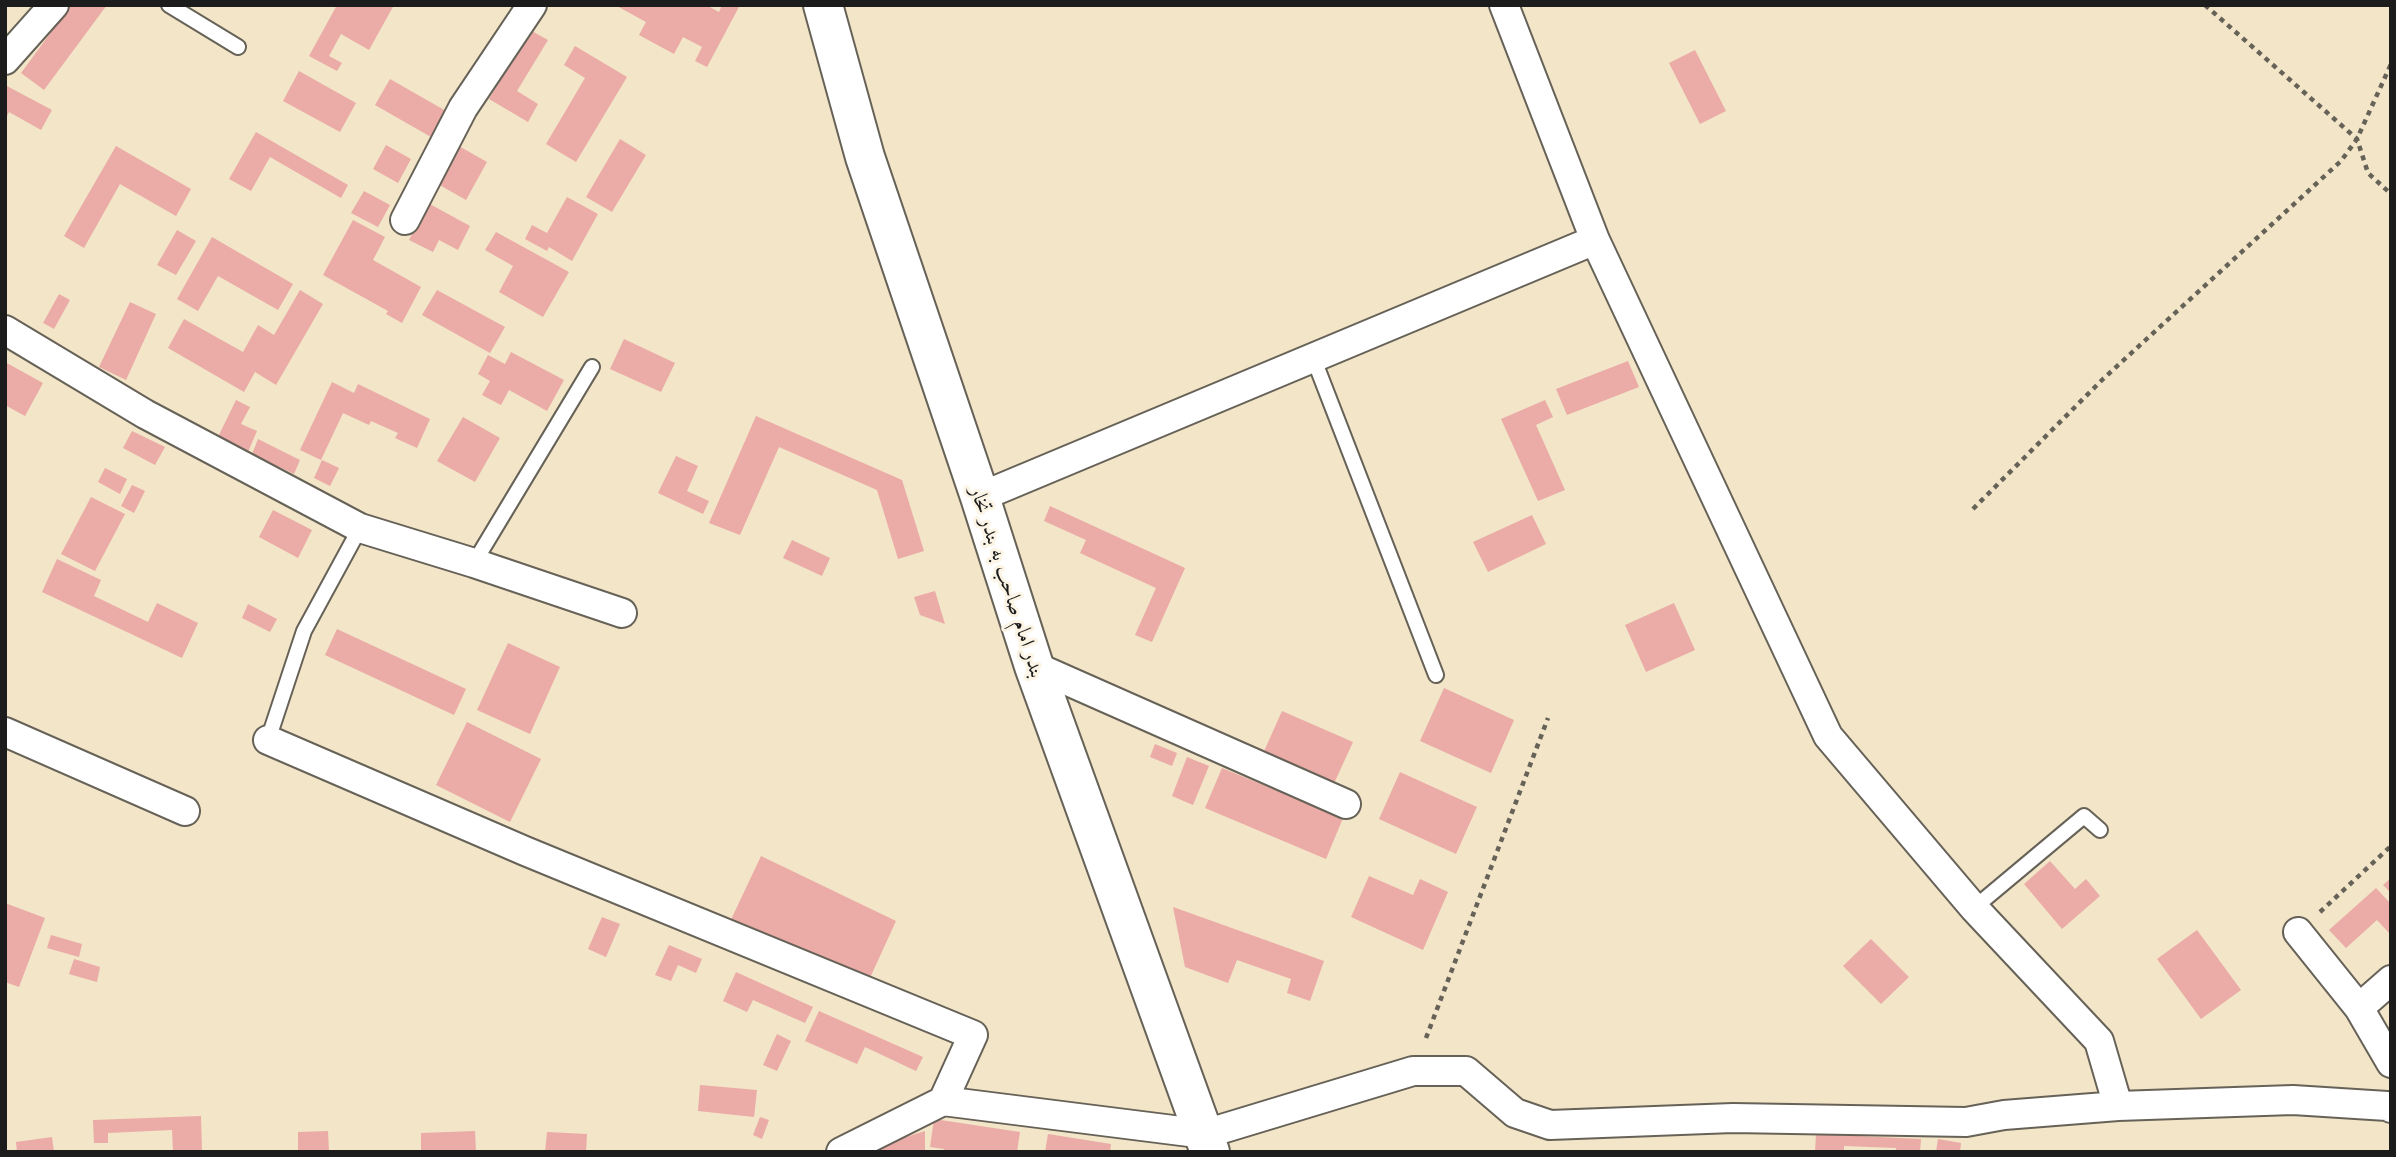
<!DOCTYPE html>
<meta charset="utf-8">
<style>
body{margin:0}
#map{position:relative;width:2396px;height:1157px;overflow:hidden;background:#f2e5c8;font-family:"Libre Caslon Text",serif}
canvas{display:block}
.frame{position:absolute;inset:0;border:7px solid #1c1c1c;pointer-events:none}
</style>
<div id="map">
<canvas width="2396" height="1157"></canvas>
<div class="frame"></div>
</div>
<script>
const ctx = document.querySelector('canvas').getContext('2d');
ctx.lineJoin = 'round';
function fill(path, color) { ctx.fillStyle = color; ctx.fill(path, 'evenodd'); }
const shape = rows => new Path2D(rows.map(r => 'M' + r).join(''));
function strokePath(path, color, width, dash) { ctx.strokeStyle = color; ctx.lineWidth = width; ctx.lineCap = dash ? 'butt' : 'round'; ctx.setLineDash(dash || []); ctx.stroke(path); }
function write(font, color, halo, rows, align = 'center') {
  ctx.font = font + ' "Libre Caslon Text",Amiri,serif'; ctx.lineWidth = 6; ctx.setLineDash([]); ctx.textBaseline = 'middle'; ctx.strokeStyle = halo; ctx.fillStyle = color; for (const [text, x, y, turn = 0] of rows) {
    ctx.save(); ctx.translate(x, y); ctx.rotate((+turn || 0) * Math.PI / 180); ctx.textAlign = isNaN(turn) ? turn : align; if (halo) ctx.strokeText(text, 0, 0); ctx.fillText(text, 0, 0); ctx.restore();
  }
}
const building = shape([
 [71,5,107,5,44,90,21,73],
 [337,5,394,5,369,50,341,34,329,56,342,63,337,71,309,56],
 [615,5,706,5,719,12,722,5,740,5,707,67,695,61,702,47,683,37,674,54,639,35,646,22],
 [530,30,548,40,517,91,538,104,528,122,489,99],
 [575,46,627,77,576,162,546,144,585,78,564,65],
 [1695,50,1726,111,1700,124,1669,63],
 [299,71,356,103,340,132,283,101],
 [390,79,446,111,431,137,375,105],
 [5,85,52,110,41,130,9,112,5,120],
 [256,132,348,185,341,198,270,157,251,191,229,179],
 [620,139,646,155,612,212,586,197],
 [450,141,487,162,466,200,429,179],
 [386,145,411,159,398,183,373,169],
 [116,146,191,189,176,216,120,184,84,248,64,236],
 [364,191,390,205,378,227,351,213],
 [567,197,598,214,572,261,549,247,547,251,525,239,532,225,547,233],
 [428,203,470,226,458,250,439,240,433,252,409,240],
 [353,220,385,237,373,260,421,287,402,323,386,314,388,311,323,275],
 [177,230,196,241,176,275,157,265],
 [496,232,569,272,543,317,499,292,513,266,485,250],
 [212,237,293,284,278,310,218,276,198,311,177,299],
 [300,290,323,304,276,385,255,372,244,392,168,348,184,319,243,352,258,325,274,335],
 [437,290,505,327,490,353,422,315],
 [59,294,70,300,54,329,43,323],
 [130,302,156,314,126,380,99,367],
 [624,339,675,363,661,392,610,369],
 [511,352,564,380,547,411,509,390,501,405,482,395,490,381,478,374,488,355,505,364],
 [1628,361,1639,387,1567,415,1556,389],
 [5,362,43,383,25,416,5,405],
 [332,382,354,393,358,384,430,419,417,448,395,438,398,433,371,421,369,425,343,413,321,460,300,450],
 [236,400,250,407,241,424,257,431,248,452,218,437],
 [1545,400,1553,417,1536,425,1565,490,1538,501,1501,419],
 [756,416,902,480,924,551,898,559,877,490,779,447,740,535,709,523],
 [463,417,500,438,475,482,437,461],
 [132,431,165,447,155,465,123,448],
 [258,439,300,460,294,474,252,454],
 [676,456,698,466,687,491,709,501,703,514,658,493],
 [322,460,339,468,330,486,314,478],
 [105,468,127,479,120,494,98,482],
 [132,485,145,491,134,513,121,506],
 [91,497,125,514,95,571,61,554],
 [1050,506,1185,568,1152,642,1135,635,1156,588,1080,553,1086,540,1044,521],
 [273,510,312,530,298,558,259,537],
 [1532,515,1546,544,1488,572,1473,542],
 [792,540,830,558,822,576,783,558],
 [57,559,101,580,94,596,148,622,157,603,198,623,182,658,42,592],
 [935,591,945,624,920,615,914,597],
 [1674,603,1695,650,1646,672,1625,625],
 [248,604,277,619,270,632,242,618],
 [337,629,466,689,454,715,325,655],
 [508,643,560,667,530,734,477,710],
 [1444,688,1514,720,1491,773,1420,741],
 [1282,711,1353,742,1331,790,1261,758],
 [467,722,541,759,510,822,436,785],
 [1155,744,1177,753,1172,766,1150,757],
 [1187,757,1209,766,1193,805,1172,796],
 [1222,768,1343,818,1326,859,1205,808],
 [1400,772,1477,807,1456,854,1379,819],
 [761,856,896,921,864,991,728,926],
 [2050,861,2075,889,2086,879,2100,896,2062,929,2024,884],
 [1369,876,1413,895,1420,879,1448,892,1423,950,1351,917],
 [2391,878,2391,893,2383,885],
 [2376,888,2391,904,2391,935,2377,920,2346,948,2329,930],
 [5,903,45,918,19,987,5,982],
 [1173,907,1324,961,1310,1001,1287,993,1291,979,1237,960,1228,983,1185,967],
 [602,917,620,924,606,957,588,949],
 [2197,930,2241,990,2201,1019,2157,959],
 [51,935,82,944,79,957,47,948],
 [1871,939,1909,977,1881,1004,1843,966],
 [669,945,702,959,696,973,678,965,671,981,655,975],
 [74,959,100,967,97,982,69,974],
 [736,972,813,1007,805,1023,753,1000,747,1012,723,1001],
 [819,1011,923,1057,916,1071,865,1047,857,1064,805,1041],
 [777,1034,791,1041,777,1071,763,1065],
 [700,1085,757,1090,754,1117,698,1111],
 [201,1116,202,1152,173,1152,172,1130,108,1133,108,1143,94,1143,93,1120],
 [760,1117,769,1120,762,1139,753,1135],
 [934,1119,1020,1132,1017,1152,944,1152,944,1149,930,1147],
 [328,1131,329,1152,298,1152,298,1132],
 [475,1131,476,1152,421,1152,421,1133],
 [925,1131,925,1150,862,1152,862,1151],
 [547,1132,587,1134,586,1152,545,1152],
 [1048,1134,1111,1144,1110,1152,1045,1152],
 [1816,1134,1921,1139,1920,1152,1896,1152,1896,1148,1844,1146,1844,1152,1815,1152],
 [52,1137,54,1152,17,1152,16,1142],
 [1938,1139,1961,1143,1960,1152,1936,1152]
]);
const path = shape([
 [2205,5,2357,139,2368,173,2391,194],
 [1973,509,2103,379,2341,161,2357,139,2391,64],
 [2320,912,2391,846],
 [1426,1038,1548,718]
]);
const service = shape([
 [169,5,238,47],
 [1313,357,1436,675],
 [474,563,592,367],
 [268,740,304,631,360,528],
 [1974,908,2084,816,2100,830]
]);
const minor = shape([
 [1504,5,1595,240,1828,736,1974,908,2099,1041,2118,1106],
 [5,60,54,5],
 [405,220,463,108,532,5],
 [5,330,145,414,360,528,474,563,622,613],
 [980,497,1595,240],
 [1034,666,1346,804],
 [5,732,185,811],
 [268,740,525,851,973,1035,943,1101],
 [2298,932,2359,1008,2391,1063],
 [2359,1008,2391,980],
 [841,1152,943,1101,1205,1134,1413,1071,1466,1071,1515,1113,1550,1125,1733,1118,1966,1122,2004,1115,2118,1106,2293,1100,2387,1106,2391,1108]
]);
const secondary = shape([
 [823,5,865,157,980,497,1034,666,1210,1152]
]);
const streetNames = [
 ["بندر امام صاحب به بندر تخار",1007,582,72]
];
fill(building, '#ebaba7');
strokePath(service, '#676258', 18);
strokePath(minor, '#676258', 32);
strokePath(secondary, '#676258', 42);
strokePath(path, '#676258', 4.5, [5, 5]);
strokePath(service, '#fff', 14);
strokePath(minor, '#fff', 28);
strokePath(secondary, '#fff', 38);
write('21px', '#1c1c1c', '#fcf5e5', streetNames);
</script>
